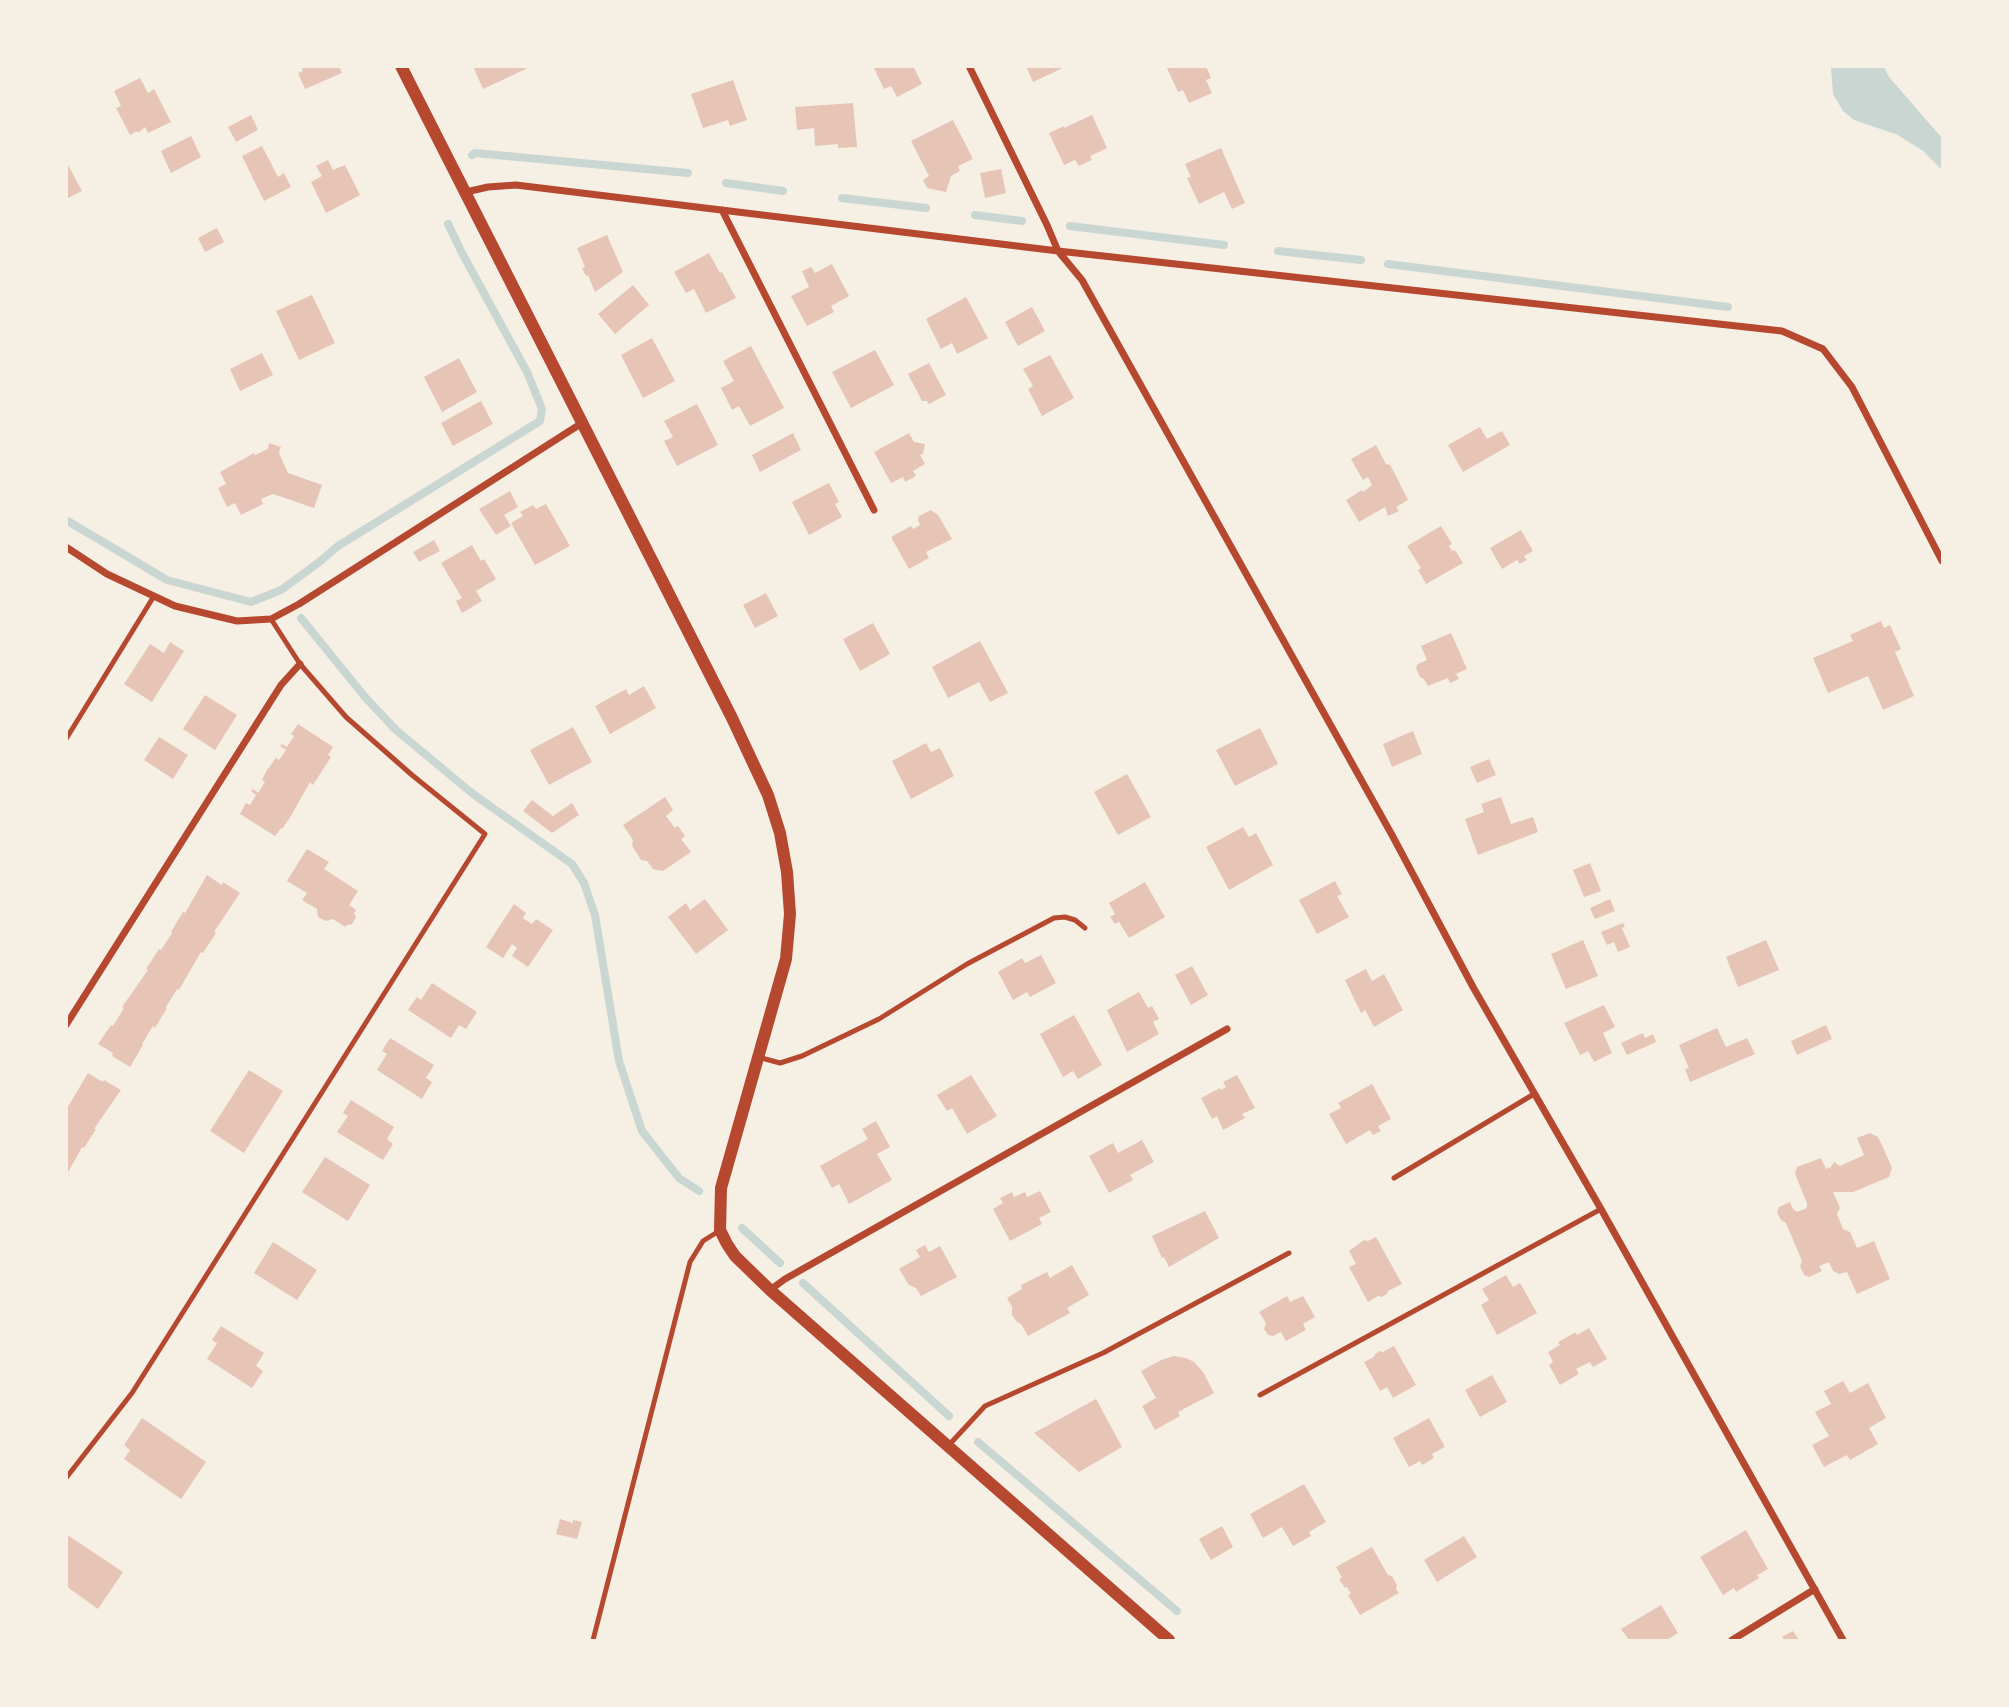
<!DOCTYPE html>
<style>
body{margin:0}
#map{position:relative;width:2009px;height:1707px;overflow:hidden;background:#f6efe4;font-family:Figtree,sans-serif}
canvas{display:block}
.frame{position:absolute;inset:0;border:68px solid #f6efe4;pointer-events:none}
</style>
<div id="map">
<canvas width="2009" height="1707"></canvas>
<div class="frame"></div>
</div>
<script>
const ctx = document.querySelector('canvas').getContext('2d');
ctx.lineJoin = 'round';
function fill(path, color) { ctx.fillStyle = color; ctx.fill(path, 'evenodd'); }
const shape = rows => new Path2D(rows.map(r => 'M' + r).join(''));
function strokePath(path, color, width, dash) { ctx.strokeStyle = color; ctx.lineWidth = width; ctx.lineCap = dash ? 'butt' : 'round'; ctx.setLineDash(dash || []); ctx.stroke(path); }
const water = shape([
 [1831,67,1884,67,1889,77,1942,138,1942,170,1923,151,1898,135,1854,120,1843,111,1833,94]
]);
const stream = shape([
 [472,155,475,153,688,173],
 [726,183,783,191],
 [842,198,926,208],
 [975,215,1022,221],
 [1070,226,1224,245],
 [1278,251,1361,260],
 [1388,264,1728,307],
 [66,520,167,580,251,602,281,590,318,563,338,546,540,421,542,409,527,372,462,253,448,224],
 [301,618,365,697,396,730,473,794,572,864,584,883,595,915,619,1061,642,1131,679,1178,699,1191],
 [742,1228,780,1263],
 [803,1283,949,1416],
 [978,1442,1177,1611]
]);
const building = shape([
 [301,66,339,66,342,73,305,89,298,73,303,71],
 [473,66,525,66,526,69,483,89],
 [873,66,913,66,922,84,897,97,891,86,884,89],
 [1026,66,1067,66,1033,82],
 [1166,66,1206,66,1211,78,1206,80,1212,93,1189,103,1183,90,1178,92],
 [140,78,148,93,154,89,171,122,148,133,145,127,138,133,137,131,130,135,116,108,121,106,114,91],
 [733,80,747,120,730,126,728,120,703,128,691,94],
 [853,103,857,147,838,148,838,144,815,146,814,128,797,130,795,107],
 [251,115,258,130,236,142,228,127],
 [1092,115,1107,148,1090,156,1092,160,1079,166,1075,160,1064,165,1049,133,1064,126,1064,128],
 [953,120,973,159,958,166,960,171,951,176,946,192,927,188,923,180,929,176,911,141],
 [191,136,201,157,171,173,161,151],
 [262,146,278,177,284,173,291,187,264,201,242,156],
 [1221,148,1245,203,1232,209,1224,192,1199,204,1187,178,1191,177,1185,164],
 [328,160,333,170,345,165,360,195,326,213,311,182,322,176,316,166],
 [66,161,82,191,66,199],
 [1001,169,1006,193,985,198,980,173],
 [217,228,224,242,205,252,198,238],
 [607,235,623,272,595,292,588,275,586,276,582,268,585,267,577,248],
 [709,253,720,273,722,272,736,298,706,313,694,289,686,293,674,272],
 [832,264,849,296,831,306,834,312,807,326,791,296,809,287,802,271,811,267,815,273],
 [633,285,649,305,615,334,598,314],
 [312,295,335,343,299,360,276,311],
 [966,297,988,338,957,354,952,343,941,349,926,319],
 [1032,307,1045,331,1018,346,1005,322],
 [652,338,675,381,643,398,621,355],
 [751,346,784,408,750,426,739,406,732,410,721,388,734,381,723,361],
 [875,350,894,385,851,408,832,372],
 [262,353,273,375,240,391,230,369],
 [1050,355,1074,398,1042,416,1028,389,1033,386,1023,369],
 [459,358,477,392,442,412,424,377],
 [929,363,946,395,929,404,927,401,922,401,908,374],
 [481,401,493,424,453,446,441,423],
 [697,404,718,445,677,466,664,441,673,437,664,421],
 [1480,427,1487,439,1502,431,1510,445,1463,472,1448,445],
 [793,433,801,450,760,472,752,455],
 [909,433,914,442,925,444,923,454,920,455,925,464,913,471,916,476,905,482,903,477,891,483,874,452],
 [269,443,281,447,279,453,288,473,322,485,314,508,273,494,261,499,263,504,241,515,235,503,227,507,218,488,226,484,220,472,254,453,255,455,268,449],
 [1376,445,1386,464,1390,465,1395,474,1408,500,1396,507,1399,511,1388,516,1385,507,1359,522,1346,500,1362,490,1363,492,1372,485,1368,477,1363,480,1351,459],
 [829,483,839,502,835,504,842,517,809,535,792,502],
 [510,491,518,507,504,515,511,526,496,535,479,509],
 [546,504,570,546,535,565,511,523,523,516,520,512,533,505,536,509],
 [931,510,938,515,952,539,926,552,929,558,909,569,891,537,911,526,913,529,920,525,918,520,919,516],
 [1441,526,1452,544,1449,546,1452,551,1455,550,1463,563,1426,584,1418,570,1421,568,1407,546],
 [1521,530,1533,551,1524,556,1527,560,1520,564,1517,560,1502,569,1490,548],
 [434,540,440,551,419,562,413,552],
 [472,545,481,561,484,559,496,579,476,591,482,601,462,613,456,601,462,598,441,563],
 [766,593,778,616,755,628,743,605],
 [1881,621,1884,628,1890,625,1901,649,1895,652,1914,696,1883,710,1868,676,1828,693,1813,658,1853,641,1850,635],
 [873,623,890,654,860,671,843,639],
 [1451,633,1467,669,1456,674,1459,679,1450,683,1448,678,1428,686,1424,679,1420,677,1416,668,1418,664,1427,660,1421,646],
 [980,641,1008,693,990,702,979,682,948,698,932,667],
 [170,642,184,651,152,702,124,684,150,644,164,653],
 [644,686,656,708,610,734,595,706,626,689,629,695],
 [205,695,237,715,215,750,183,729],
 [298,724,333,747,328,755,331,757,313,785,310,782,291,816,282,829,281,828,275,836,240,814,246,803,250,805,256,795,251,791,253,789,258,793,265,782,262,780,267,770,276,758,279,760,286,750,280,746,282,744,287,747,294,736,291,734],
 [573,727,592,762,549,785,530,750],
 [1260,728,1278,764,1235,786,1216,750],
 [1413,731,1422,754,1392,767,1383,744],
 [159,737,188,755,173,779,144,760],
 [926,743,931,752,940,748,954,776,911,799,892,761],
 [1489,759,1496,775,1477,783,1470,767],
 [1127,774,1151,817,1118,835,1094,792],
 [665,797,673,810,666,816,675,828,678,826,685,836,681,839,691,852,663,871,653,869,647,861,641,860,632,846,633,840,623,825],
 [1501,797,1511,824,1533,817,1538,832,1478,855,1465,819,1484,812,1481,804],
 [532,800,553,816,572,803,579,815,552,833,523,811],
 [1243,827,1249,837,1256,833,1273,865,1229,890,1206,847],
 [307,849,329,862,324,869,358,891,349,905,356,910,354,913,356,917,352,924,347,925,345,927,333,919,326,921,318,917,317,909,302,900,307,893,287,881],
 [1590,863,1601,891,1584,897,1573,870],
 [207,875,222,885,223,882,240,893,214,932,216,933,203,953,201,952,179,990,177,989,166,1007,167,1008,155,1028,153,1026,142,1044,143,1045,130,1067,112,1056,113,1053,98,1044,111,1025,113,1026,124,1008,122,1007,148,970,146,969,159,949,161,950,172,933,171,932,183,912,185,913],
 [1335,881,1342,894,1337,896,1349,917,1317,934,1299,900],
 [1145,882,1165,917,1129,938,1119,922,1115,924,1110,917,1115,914,1109,903],
 [705,899,728,930,696,954,668,917,686,903,690,910],
 [1610,899,1615,911,1595,919,1590,908],
 [514,904,526,913,523,918,532,924,536,919,553,930,528,967,512,956,517,948,512,944,503,958,486,947],
 [1623,923,1625,926,1622,928,1630,947,1618,952,1614,942,1607,945,1601,932],
 [1583,940,1598,976,1566,989,1551,954],
 [1766,940,1779,970,1738,987,1726,957],
 [1041,955,1056,983,1030,997,1027,992,1013,1000,998,972,1022,958,1025,963],
 [1192,966,1208,995,1191,1005,1175,975],
 [1366,969,1372,981,1384,974,1403,1010,1374,1027,1365,1010,1361,1013,1345,980],
 [432,983,477,1012,466,1029,459,1025,451,1038,408,1010,417,997,421,1000],
 [1139,992,1148,1008,1152,1006,1159,1019,1153,1022,1159,1034,1127,1052,1107,1010],
 [1604,1005,1615,1027,1603,1033,1612,1053,1594,1062,1588,1051,1580,1055,1564,1023],
 [1074,1015,1102,1065,1078,1079,1073,1071,1063,1077,1040,1034],
 [1826,1025,1832,1039,1797,1055,1791,1041],
 [1717,1028,1726,1047,1747,1038,1755,1054,1690,1082,1685,1069,1689,1068,1679,1045],
 [1643,1033,1645,1038,1653,1034,1656,1042,1627,1055,1621,1043],
 [390,1038,434,1065,426,1078,432,1082,422,1099,377,1070,387,1054,382,1051],
 [249,1070,283,1091,244,1153,210,1131],
 [88,1073,103,1082,104,1080,121,1090,94,1129,96,1129,84,1148,82,1147,66,1176,66,1110],
 [971,1075,997,1116,967,1134,952,1108,947,1111,937,1095],
 [1237,1075,1255,1108,1242,1114,1245,1118,1223,1130,1217,1116,1212,1119,1201,1098,1220,1088,1221,1090,1226,1087,1223,1082],
 [1372,1084,1391,1119,1378,1126,1381,1131,1373,1135,1370,1130,1346,1144,1329,1114,1341,1108,1338,1103],
 [351,1100,394,1127,387,1139,393,1144,383,1160,337,1132,348,1116,343,1113],
 [876,1121,890,1147,877,1154,892,1180,849,1204,839,1184,832,1188,820,1166,868,1139,862,1129],
 [1870,1133,1878,1137,1882,1145,1892,1168,1889,1177,1853,1192,1833,1192,1840,1208,1837,1214,1843,1229,1850,1232,1857,1248,1874,1241,1890,1279,1857,1294,1847,1272,1839,1274,1833,1271,1829,1262,1819,1266,1822,1271,1809,1277,1804,1275,1800,1266,1802,1261,1786,1223,1781,1220,1777,1212,1779,1207,1790,1202,1793,1209,1797,1212,1807,1208,1807,1203,1795,1174,1797,1167,1821,1158,1826,1169,1831,1167,1834,1162,1840,1166,1864,1155,1857,1138],
 [1142,1140,1154,1162,1130,1175,1133,1180,1109,1193,1089,1156,1113,1143,1118,1153],
 [325,1157,370,1185,348,1221,302,1192],
 [1040,1191,1051,1212,1039,1218,1042,1224,1010,1241,993,1209,1003,1203,1000,1198,1012,1192,1014,1197,1025,1192,1027,1197],
 [1205,1211,1219,1238,1169,1267,1164,1257,1162,1258,1152,1236],
 [1376,1237,1402,1284,1388,1291,1387,1294,1381,1297,1378,1296,1368,1302,1349,1267,1356,1264,1349,1251,1364,1240,1368,1241],
 [273,1242,317,1270,297,1300,254,1273],
 [925,1245,929,1252,940,1246,957,1277,921,1296,916,1288,909,1285,899,1269,920,1257,916,1250],
 [1072,1265,1089,1295,1067,1308,1070,1313,1028,1336,1021,1324,1017,1322,1012,1315,1012,1307,1007,1298,1022,1289,1021,1285,1047,1272,1050,1278],
 [1506,1275,1513,1287,1520,1283,1537,1313,1497,1335,1481,1305,1489,1300,1482,1289],
 [1287,1296,1290,1302,1303,1296,1315,1317,1303,1324,1306,1330,1286,1341,1281,1332,1273,1336,1268,1335,1264,1329,1266,1323,1259,1312],
 [221,1326,264,1353,256,1366,263,1371,252,1388,207,1359,217,1343,212,1340],
 [1589,1328,1607,1359,1593,1367,1590,1362,1576,1369,1579,1374,1560,1385,1549,1365,1553,1362,1548,1352,1560,1345,1558,1342,1576,1332,1577,1335],
 [1394,1346,1416,1385,1393,1398,1387,1387,1380,1391,1364,1362,1374,1357,1375,1354,1380,1351,1383,1352],
 [1174,1356,1186,1358,1194,1362,1203,1372,1214,1393,1178,1412,1180,1416,1155,1430,1142,1406,1156,1398,1141,1371,1161,1360],
 [1492,1375,1507,1402,1480,1417,1465,1390],
 [1843,1381,1850,1393,1868,1383,1886,1418,1869,1428,1878,1444,1850,1460,1847,1455,1824,1467,1812,1445,1829,1436,1815,1412,1831,1404,1824,1391],
 [1096,1399,1122,1447,1079,1472,1034,1433],
 [142,1418,206,1462,181,1499,124,1459,130,1450,124,1445],
 [1429,1418,1445,1447,1432,1454,1434,1458,1422,1465,1420,1461,1409,1467,1393,1438],
 [1304,1484,1326,1522,1309,1532,1311,1536,1293,1546,1282,1527,1263,1538,1250,1514],
 [560,1519,573,1523,573,1520,582,1522,577,1539,556,1534],
 [1222,1526,1233,1547,1211,1560,1199,1539],
 [1746,1530,1768,1569,1757,1575,1759,1578,1736,1592,1734,1588,1723,1595,1700,1557],
 [66,1534,123,1572,98,1609,66,1586],
 [1464,1536,1477,1557,1437,1582,1424,1560],
 [1372,1547,1388,1575,1392,1576,1397,1585,1396,1589,1399,1593,1360,1615,1348,1595,1351,1594,1347,1587,1345,1588,1339,1579,1342,1578,1336,1567],
 [1661,1605,1678,1633,1667,1640,1629,1640,1621,1629],
 [1793,1631,1799,1640,1784,1640,1782,1637]
]);
const service = shape([
 [66,739,154,596],
 [758,1057,780,1063,802,1056,879,1019,967,964,1054,918,1065,917,1075,920,1085,928],
 [1394,1178,1534,1094],
 [1260,1395,1601,1209],
 [948,1446,985,1406,1103,1353,1289,1253],
 [66,1478,132,1393,485,834,412,775,346,717,300,664,271,619],
 [593,1640,690,1262,703,1241,719,1231]
]);
const minor = shape([
 [969,66,1047,225,1058,251,1082,280,1392,835,1473,987,1601,1209,1843,1640],
 [466,192,488,187,516,185,1058,251,1782,331,1823,349,1852,387,1942,561],
 [722,210,874,510],
 [66,547,107,574,175,606,237,621,271,619,299,604,582,423],
 [66,1025,281,685,300,664],
 [770,1290,785,1279,1227,1029],
 [1732,1640,1815,1589]
]);
const tertiary = shape([
 [401,66,732,718,768,795,780,833,787,872,790,914,786,959,721,1188,720,1230,727,1244,735,1256,770,1290,1169,1640]
]);
fill(water, '#c9d6d2');
strokePath(stream, '#c9d6d2', 8);
fill(building, '#e6c5b7');
strokePath(service, '#b5482f', 5);
strokePath(minor, '#b5482f', 7);
strokePath(tertiary, '#b5482f', 12);
</script>
